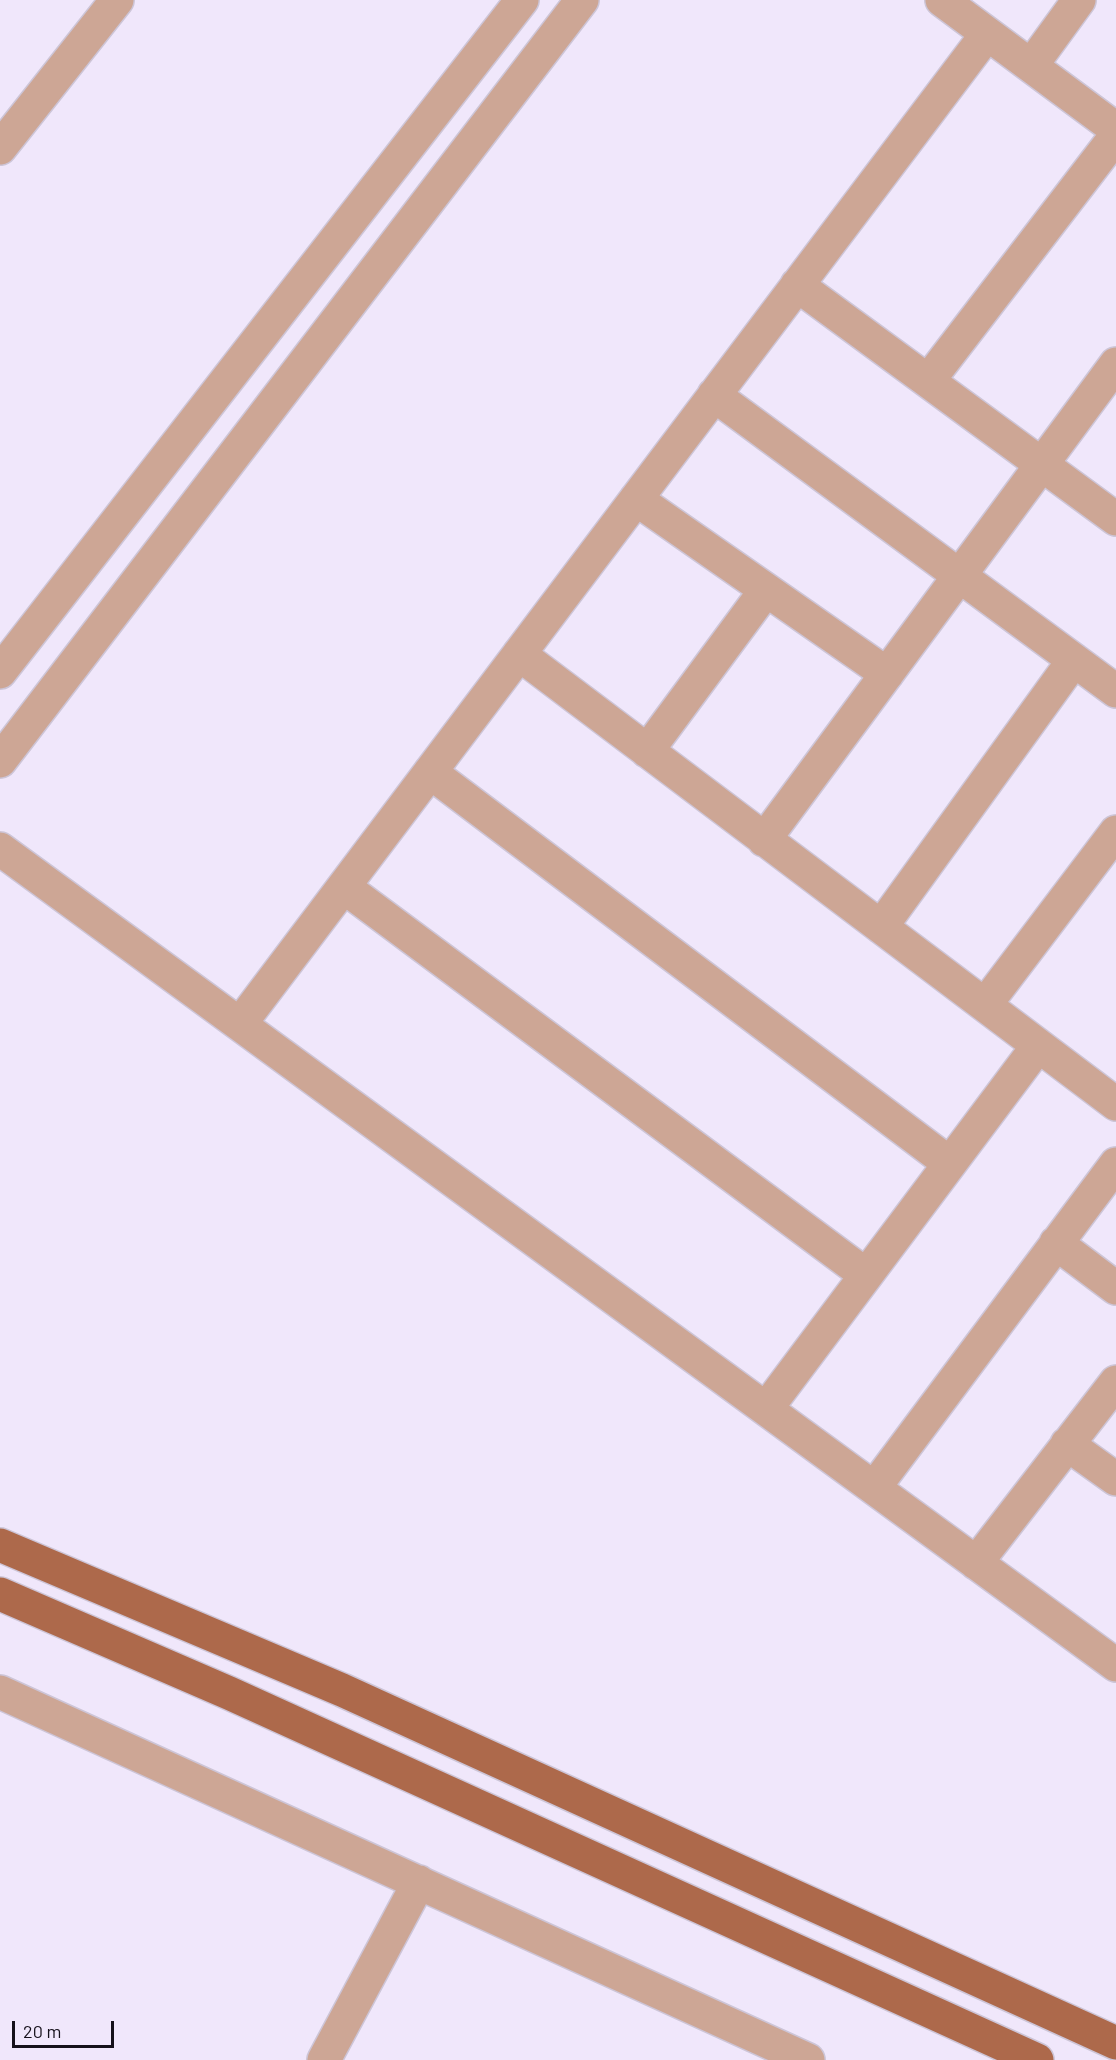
<!DOCTYPE html>
<style>
body{margin:0}
#map{position:relative;width:1116px;height:2060px;overflow:hidden;background:#f0e7fb;font-family:Barlow,sans-serif}
canvas{display:block}
.scale{position:absolute;left:12px;top:2021px;width:102px;height:27px;box-sizing:border-box;border:3px solid #15101a;border-top:0;padding-left:8px;font-size:18px;line-height:21px;white-space:nowrap;color:#15101a;-webkit-text-stroke:4px #f0e7fb;paint-order:stroke}
</style>
<div id="map">
<canvas width="1116" height="2060"></canvas>
<div class="scale">20 m</div>
</div>
<script>
const ctx = document.querySelector('canvas').getContext('2d');
ctx.lineJoin = 'round';
const shape = rows => new Path2D(rows.map(r => 'M' + r).join(''));
function strokePath(path, color, width, dash) { ctx.strokeStyle = color; ctx.lineWidth = width; ctx.lineCap = dash ? 'butt' : 'round'; ctx.setLineDash(dash || []); ctx.stroke(path); }
const minor = shape([
 [942,0,1116,129],
 [1031,66,1079,0],
 [0,148,117,0],
 [797,285,1116,519],
 [928,381,1116,136],
 [714,395,1116,691],
 [636,499,887,674],
 [519,654,1116,1104],
 [0,672,522,0],
 [647,751,766,590],
 [0,761,582,0],
 [430,772,949,1163],
 [764,840,1116,364],
 [0,849,1116,1665],
 [344,887,866,1275],
 [881,927,1074,660],
 [985,1005,1116,832],
 [240,1024,987,34],
 [1056,1243,1116,1288],
 [766,1409,1038,1046],
 [1067,1444,1116,1479],
 [874,1488,1116,1164],
 [976,1563,1116,1382],
 [0,1692,808,2060],
 [324,2060,419,1882]
]);
const major = shape([
 [0,1545,342,1690,1116,2043],
 [0,1594,229,1693,1037,2060]
]);
strokePath(minor, '#cdc5d7', 36);
strokePath(major, '#cdc5d7', 36);
strokePath(minor, '#cda695', 33);
strokePath(major, '#ad694b', 33);
</script>
